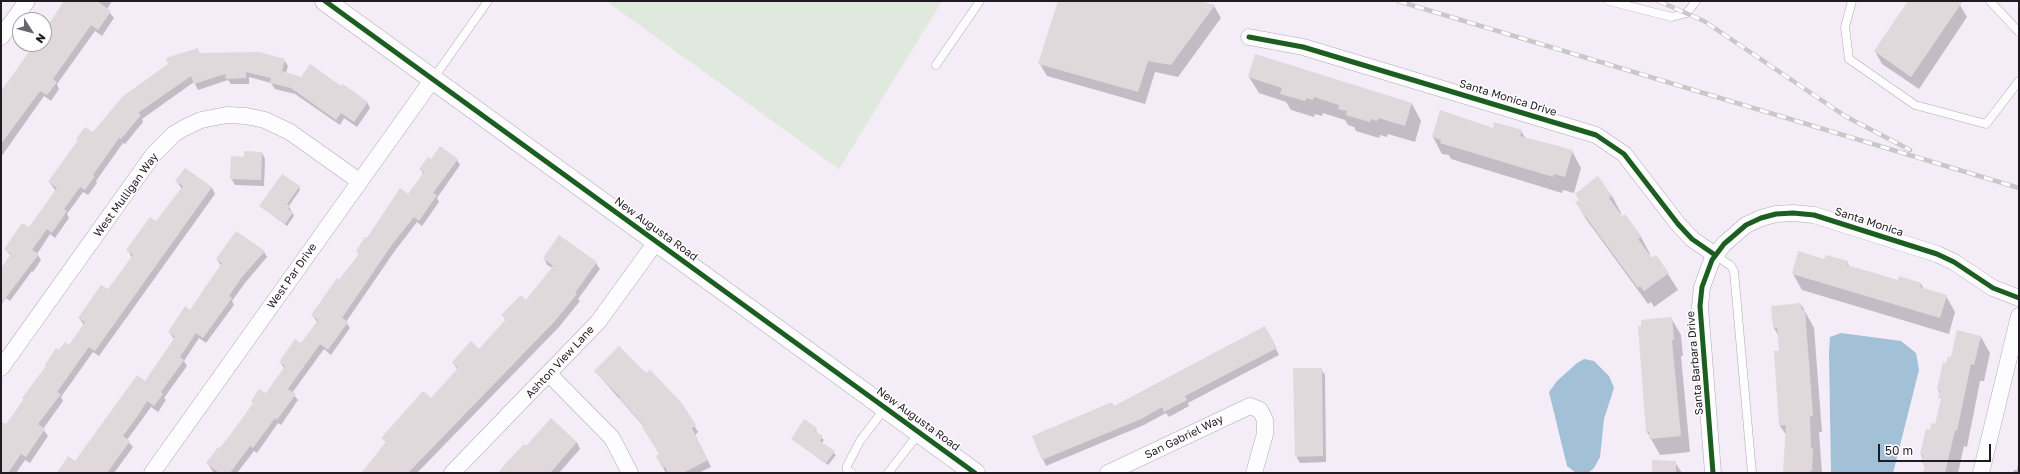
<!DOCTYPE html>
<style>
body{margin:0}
#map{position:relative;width:2020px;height:474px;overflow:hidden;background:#f4ecf7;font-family:"Golos Text",sans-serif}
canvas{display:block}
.frame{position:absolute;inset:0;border:2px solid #201a21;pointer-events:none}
.north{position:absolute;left:12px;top:12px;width:40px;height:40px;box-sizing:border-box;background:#fff;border:1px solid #a6a3a6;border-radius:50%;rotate:126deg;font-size:11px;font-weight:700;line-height:16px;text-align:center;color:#201a21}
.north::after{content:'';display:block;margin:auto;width:14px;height:18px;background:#6a646c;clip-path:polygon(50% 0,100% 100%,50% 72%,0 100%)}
.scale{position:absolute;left:1878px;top:444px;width:113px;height:18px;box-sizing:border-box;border:2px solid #201a21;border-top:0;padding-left:5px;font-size:12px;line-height:14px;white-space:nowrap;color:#201a21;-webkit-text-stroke:3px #fff;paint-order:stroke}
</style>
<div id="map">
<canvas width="2020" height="474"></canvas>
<div class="frame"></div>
<div class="north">N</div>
<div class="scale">50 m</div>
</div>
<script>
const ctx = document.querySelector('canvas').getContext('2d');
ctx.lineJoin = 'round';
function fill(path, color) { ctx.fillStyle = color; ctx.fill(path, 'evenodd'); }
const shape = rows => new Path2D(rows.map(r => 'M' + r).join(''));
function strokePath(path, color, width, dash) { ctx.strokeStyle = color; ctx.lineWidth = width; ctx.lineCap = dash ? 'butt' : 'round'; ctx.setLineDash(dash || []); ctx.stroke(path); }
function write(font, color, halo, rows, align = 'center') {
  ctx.font = font + ' "Golos Text",sans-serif'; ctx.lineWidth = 3; ctx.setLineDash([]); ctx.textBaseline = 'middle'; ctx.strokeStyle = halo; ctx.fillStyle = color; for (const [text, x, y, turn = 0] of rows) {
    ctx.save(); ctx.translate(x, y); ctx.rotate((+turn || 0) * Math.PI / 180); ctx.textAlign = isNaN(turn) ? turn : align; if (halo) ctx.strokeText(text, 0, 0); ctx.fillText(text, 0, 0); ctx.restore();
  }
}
const green = shape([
 [606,1,942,1,839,169]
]);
const water = shape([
 [1841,333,1901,341,1916,353,1919,370,1893,473,1831,473,1829,352,1830,337],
 [1584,359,1594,361,1609,376,1614,388,1604,419,1600,457,1594,468,1588,473,1576,473,1567,466,1549,392,1557,381,1577,363]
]);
const shadow = shape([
 [66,1,112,1,107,9,114,18,102,36,95,31,57,84,59,89,51,101,44,96,1,157,1,92,35,44,44,44,44,32],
 [1059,1,1198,1,1214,6,1221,18,1178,77,1155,72,1145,104,1047,76,1040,64],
 [1909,1,1954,1,1960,5,1967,17,1919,89,1882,64,1875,51],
 [201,54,284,60,288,66,286,73,341,88,367,102,370,108,357,127,344,118,340,125,295,94,275,89,271,83,249,77,249,84,231,84,228,80,198,90,194,82,142,119,143,122,125,144,123,143,96,181,97,183,88,195,83,192,67,214,69,218,55,238,50,234,37,254,41,260,33,272,32,271,10,301,6,298,1,305,1,270,11,256,5,249,29,228,56,191,49,182,78,141,77,139,93,134],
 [1256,55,1412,104,1421,121,1415,142,1388,134,1387,137,1380,135,1379,138,1356,131,1354,127,1348,125,1345,120,1323,113,1322,116,1315,114,1314,117,1291,110,1286,102,1259,93,1249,77],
 [1493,129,1521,131,1526,139,1572,151,1581,168,1574,193,1563,190,1562,193,1451,159,1449,155,1442,154,1433,137],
 [262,153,265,159,264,186,235,185,231,178,245,158],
 [432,160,457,160,460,165,437,198,439,202,422,226,417,222,394,252,346,322,350,328,331,355,324,349,292,393,298,400,281,425,278,423,257,453,254,451,237,473,214,473,207,463,266,395,284,368,280,362,302,345,318,323,312,315,359,255,357,251,408,195,423,174,421,169],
 [185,169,212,188,215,194,99,356,93,352,61,397,63,401,43,429,48,436,30,463,25,460,16,473,1,473,1,428,7,426,24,400,23,398,60,351,70,346,84,325,79,318,108,291,132,258,128,250,156,222,182,189,176,181],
 [1598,178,1612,196,1621,213,1620,214,1641,237,1650,254,1649,255,1668,274,1678,290,1654,307,1651,302,1648,304,1586,219,1577,203],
 [299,187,300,190,289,206,294,216,287,226,260,206],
 [264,252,267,257,245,283,232,301,234,305,206,343,199,338,184,361,187,366,164,398,166,400,158,412,151,407,127,440,133,447,114,473,58,473,75,462,145,382,175,340,169,332,190,311,221,266,217,259],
 [544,258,596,263,600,269,578,299,580,301,559,327,417,473,362,473,386,443,383,438,432,400,458,370,453,363,479,351,506,321,503,315,526,302,553,268,547,265],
 [1825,260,1847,262,1850,267,1899,281,1921,284,1924,289,1946,296,1955,312,1949,334,1802,290,1793,274],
 [1801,304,1814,328,1822,432,1819,432,1822,473,1785,473,1787,436,1780,426,1780,352,1779,337,1774,328,1772,307],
 [1671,318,1681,335,1683,356,1681,356,1690,452,1660,455,1647,432],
 [1265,328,1279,355,1188,403,1189,406,1169,417,1166,413,1144,425,1046,466,1043,459],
 [1981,337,1990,353,1984,381,1980,381,1967,447,1964,446,1958,473,1924,473,1925,468,1921,454,1930,431,1936,425,1942,402,1938,389,1947,364],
 [1321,369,1325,375,1326,462,1300,463,1296,456],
 [595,371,646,374,680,403,698,432,695,435,711,467,698,473,666,473,657,457,660,455,644,427],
 [816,429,817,433,824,440,822,443,836,455,828,465,792,439],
 [577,442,580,449,559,473,498,473,526,447],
 [2019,459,2019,473,2013,473,2014,470,2017,470],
 [1675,462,1682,473,1653,473]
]);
const building = shape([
 [64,1,97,1,111,11,98,30,91,25,53,79,57,82,47,95,40,91,1,144,1,91,35,44,44,44,44,31],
 [1058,1,1201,1,1215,5,1171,65,1148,61,1138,92,1038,64],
 [1908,1,1963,1,1911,77,1874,51],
 [198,48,200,53,259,52,285,59,282,71,301,77,310,64,341,86,343,84,368,102,354,122,341,113,336,120,291,88,270,83,271,78,246,72,246,78,226,79,225,74,194,84,191,76,138,113,141,115,121,139,119,138,93,175,95,176,85,190,80,187,64,209,67,211,52,233,47,229,32,250,39,254,1,304,1,268,11,254,4,249,22,223,29,227,57,188,48,182,78,140,76,139,85,127,93,132,123,96,168,64,166,58],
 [1255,54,1412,103,1405,126,1379,118,1377,121,1371,119,1370,122,1346,115,1347,111,1338,109,1339,105,1314,97,1313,100,1306,98,1305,101,1280,94,1282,88,1248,77],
 [1440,110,1493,128,1494,122,1522,130,1520,136,1573,150,1565,177,1554,174,1553,177,1440,143,1441,140,1432,137],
 [440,146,458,159,433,193,437,195,419,221,414,217,391,246,342,318,348,322,328,350,320,344,288,389,296,394,277,420,275,418,253,448,250,446,230,473,219,473,206,463,210,458,218,447,220,448,236,427,253,403,251,401,259,389,266,393,285,366,279,362,295,339,301,343,318,320,311,315,337,278,339,280,359,254,356,251,365,237,367,238,400,188,408,194,424,172,419,169,428,157,431,159],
 [244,151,262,152,261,180,230,179,231,156,244,157],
 [185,168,212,187,95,351,89,347,57,392,61,394,38,424,45,429,26,457,21,454,8,473,1,473,1,421,6,424,24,399,22,398,46,366,45,365,56,348,59,350,65,342,69,345,85,322,78,318,101,285,108,289,133,255,126,250,145,224,150,217,156,221,183,186,175,181],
 [282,174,300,186,287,204,290,206,288,209,293,212,285,224,259,206],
 [1598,176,1612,196,1609,198,1622,216,1625,214,1642,237,1638,239,1652,258,1656,255,1669,273,1644,291,1640,286,1638,288,1575,202,1579,200,1575,194],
 [236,231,265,251,242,277,229,296,232,298,203,338,196,333,180,357,184,360,161,392,163,394,154,406,147,401,139,414,123,436,130,441,107,473,57,473,68,456,75,461,137,375,145,381,175,337,168,332,185,306,190,310,206,286,222,263,216,259],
 [559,235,597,262,575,293,577,294,555,321,408,473,361,473,386,442,381,438,423,391,431,398,458,368,452,362,471,341,479,349,506,319,501,315,521,295,526,300,553,266,543,258],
 [1798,251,1824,259,1826,255,1848,261,1847,265,1898,280,1899,276,1921,283,1920,287,1947,295,1940,318,1792,274],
 [1801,303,1802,310,1805,310,1813,416,1810,416,1811,448,1813,448,1812,471,1810,471,1810,473,1783,473,1786,425,1779,426,1774,351,1779,351,1777,328,1773,328,1771,306],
 [1672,317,1674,340,1672,340,1681,436,1649,439,1649,432,1646,432,1638,326,1641,326,1641,320],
 [1265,326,1277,348,1185,396,1187,400,1164,412,1162,407,1141,419,1042,460,1032,436,1112,402,1114,406],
 [1957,330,1981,336,1974,365,1971,364,1957,431,1955,430,1945,473,1923,473,1925,464,1921,463,1923,455,1920,454,1926,429,1930,430,1931,423,1935,424,1941,399,1938,398,1940,390,1937,389,1943,362,1946,363,1948,356,1951,357],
 [619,346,646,373,650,370,681,402,696,425,692,428,708,460,683,473,668,473,665,467,662,468,656,456,659,454,642,427,644,426,619,398,620,397,594,371],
 [1293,368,1322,368,1323,456,1295,457],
 [551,418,577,442,550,473,498,473,506,463,524,444,526,446],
 [804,419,817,428,815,431,823,436,820,441,835,451,826,463,791,439],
 [1652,460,1676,461,1676,473,1652,473]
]);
const service = shape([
 [1609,1,1672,17,1687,13,1696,1],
 [1852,1,1845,27,1849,59,1915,105,1986,124,2019,81],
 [1990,1,2019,32],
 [936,65,980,1],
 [433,79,488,1],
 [1715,255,1731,266,1734,271,1752,473],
 [852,473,847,470,847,466,860,441,885,408],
 [888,473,919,433]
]);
const minor = shape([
 [1,37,27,1],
 [1249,37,1303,47,1596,135,1624,154,1678,224,1692,239,1715,255],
 [1,368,153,155,174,134,184,128,201,120,227,115,246,116,265,120,290,132,359,181],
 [549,374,612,438,630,473],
 [152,473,433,79],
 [452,473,598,322,656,242],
 [1108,473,1250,406,1260,410,1265,420,1265,434,1254,473],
 [1713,473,1700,306,1702,287,1712,260,1724,244,1746,225,1761,218,1776,214,1793,213,1814,215,1937,254,1954,262,1993,288,2019,298],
 [1981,473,2019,316]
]);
const tertiary = shape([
 [325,1,975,473]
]);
const rail = shape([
 [1398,1,2019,188],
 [1658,1,1704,21,1845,116,1910,150]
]);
const cycleway = shape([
 [325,1,975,473],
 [1249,37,1303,47,1596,135,1624,154,1678,224,1692,239,1715,255],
 [1713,473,1700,306,1702,287,1712,260,1724,244,1746,225,1761,218,1776,214,1793,213,1814,215,1937,254,1954,262,1993,288,2019,298]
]);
const streetNames = [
 ["Santa Monica Drive",1508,98,17],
 ["West Mulligan Way",126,195,-54],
 ["Santa Monica",1869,222,18],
 ["New Augusta Road",656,229,36],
 ["West Par Drive",292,276,-55],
 ["Ashton View Lane",560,362,-47],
 ["Santa Barbara Drive",1695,363,-95],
 ["New Augusta Road",918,419,36],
 ["San Gabriel Way",1184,437,-26]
];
fill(green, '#dfe9dd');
fill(water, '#a2c1d7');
fill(shadow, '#0003');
fill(building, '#e0d8db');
strokePath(service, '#b1abb3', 9);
strokePath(minor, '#b1abb3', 17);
strokePath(tertiary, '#b1abb3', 21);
strokePath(service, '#fdfcfe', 8);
strokePath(minor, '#fdfcfe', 16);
strokePath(tertiary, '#fdfcfe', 20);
strokePath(rail, '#c9c7ca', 4.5);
strokePath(rail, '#fff', 3, [9]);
strokePath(cycleway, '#1b5e20', 5);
write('11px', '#201a21', '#fff', streetNames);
</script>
